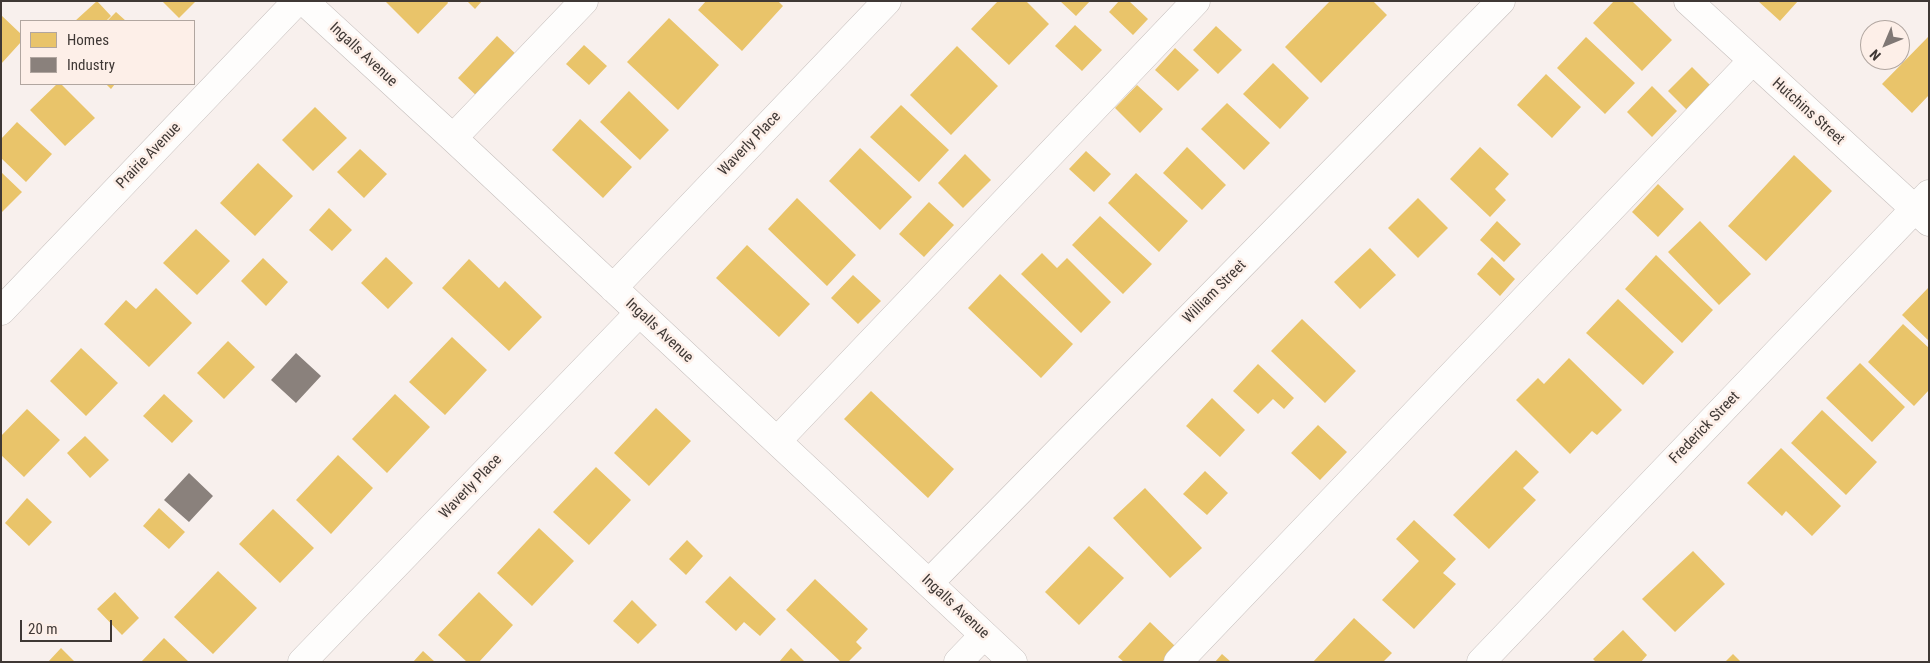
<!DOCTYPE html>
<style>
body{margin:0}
#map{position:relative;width:1930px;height:663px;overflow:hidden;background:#f8f0ed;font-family:"Roboto Condensed",sans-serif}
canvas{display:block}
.frame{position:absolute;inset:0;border:2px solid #3f3835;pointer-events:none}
.legend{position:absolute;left:20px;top:20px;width:175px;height:65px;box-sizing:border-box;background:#fdefe8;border:1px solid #b1a6a0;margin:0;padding:6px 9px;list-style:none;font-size:15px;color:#3f3835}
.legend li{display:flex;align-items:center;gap:10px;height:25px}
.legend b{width:25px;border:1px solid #b1a6a0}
.north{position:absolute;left:1860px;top:20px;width:50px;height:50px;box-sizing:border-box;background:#fdefe8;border:1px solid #b1a6a0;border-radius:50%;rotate:225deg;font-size:14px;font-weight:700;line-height:20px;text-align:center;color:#3f3835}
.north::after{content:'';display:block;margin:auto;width:18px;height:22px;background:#807875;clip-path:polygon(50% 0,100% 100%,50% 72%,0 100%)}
.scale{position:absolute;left:20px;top:620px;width:92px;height:22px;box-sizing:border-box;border:2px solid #3f3835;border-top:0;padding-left:6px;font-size:15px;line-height:18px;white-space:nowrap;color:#3f3835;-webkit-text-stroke:4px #fdefe8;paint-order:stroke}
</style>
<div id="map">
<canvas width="1930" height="663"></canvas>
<div class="frame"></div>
<ul class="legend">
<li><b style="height:14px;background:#e9c46a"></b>Homes</li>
<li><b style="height:14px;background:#8a817c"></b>Industry</li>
</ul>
<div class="north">N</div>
<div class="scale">20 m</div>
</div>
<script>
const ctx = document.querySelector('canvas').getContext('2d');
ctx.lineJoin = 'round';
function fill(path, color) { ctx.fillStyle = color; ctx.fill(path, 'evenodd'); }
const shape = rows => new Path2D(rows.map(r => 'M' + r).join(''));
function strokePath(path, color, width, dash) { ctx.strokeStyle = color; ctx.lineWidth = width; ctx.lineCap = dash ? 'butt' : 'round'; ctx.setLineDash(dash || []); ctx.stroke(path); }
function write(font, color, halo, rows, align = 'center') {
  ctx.font = font + ' "Roboto Condensed",sans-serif'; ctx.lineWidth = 5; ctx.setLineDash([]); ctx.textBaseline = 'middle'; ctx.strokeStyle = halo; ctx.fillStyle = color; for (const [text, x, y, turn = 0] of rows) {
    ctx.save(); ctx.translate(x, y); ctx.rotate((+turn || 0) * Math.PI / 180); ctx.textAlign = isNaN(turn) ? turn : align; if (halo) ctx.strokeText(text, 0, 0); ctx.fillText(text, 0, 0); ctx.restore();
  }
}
const homes = shape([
 [97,1,111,16,106,21,75,21],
 [162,1,196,1,179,18],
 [387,1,447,1,448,3,418,34,386,2],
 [467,1,482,1,475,9],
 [706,1,778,1,783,6,742,51,698,10],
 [998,1,1026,1,1049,24,1009,65,971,29],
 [1060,1,1090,1,1076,16],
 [1119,1,1129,1,1148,19,1133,35,1109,12],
 [1330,1,1373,1,1387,15,1321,83,1285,47],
 [1614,1,1632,1,1672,40,1642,71,1593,23],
 [1758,1,1798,1,1780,21],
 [116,12,126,21,107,21],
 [1,15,21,34,21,42,1,64],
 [669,18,719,65,678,110,627,62],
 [1075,25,1102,50,1082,71,1055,46],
 [1216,26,1242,50,1218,74,1193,50],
 [497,36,521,59,482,101,458,78],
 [1586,37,1635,83,1605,114,1557,68],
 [1928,37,1929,95,1912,113,1882,84],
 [584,45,607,66,589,85,566,64],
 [957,46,998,86,951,135,910,95],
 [1175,48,1199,70,1178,91,1155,70],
 [1273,63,1309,98,1280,129,1243,94],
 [1692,67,1711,86,1687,110,1668,91],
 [1546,74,1581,107,1552,138,1517,105],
 [57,84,61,84,95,118,65,146,30,110],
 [106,84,115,84,111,89],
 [1137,85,1163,109,1140,133,1115,108],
 [1652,86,1677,111,1652,137,1627,112],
 [629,91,669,130,640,160,600,122],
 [1227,103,1270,143,1244,170,1201,129],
 [901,105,949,150,919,182,870,137],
 [315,107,347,138,313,171,282,140],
 [580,119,632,167,603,198,552,150],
 [17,122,52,154,26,182,1,158,1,139],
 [1187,147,1226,185,1202,210,1163,173],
 [1480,147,1509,174,1495,189,1506,200,1490,217,1450,179],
 [860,148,912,197,880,230,829,181],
 [360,149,387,174,364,198,337,172],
 [1086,151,1111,174,1094,192,1069,169],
 [965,154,991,180,963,208,938,183],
 [1794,155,1832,191,1766,261,1728,226],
 [258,163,293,196,255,236,220,203],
 [1,172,22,192,1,213],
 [1136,173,1188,221,1159,252,1108,203],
 [1658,184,1684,209,1658,237,1632,212],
 [797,198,856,255,827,286,768,229],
 [1418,198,1448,228,1418,258,1388,228],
 [929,202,954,225,924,257,899,234],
 [329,208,352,230,332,251,309,230],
 [1100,216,1152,264,1123,294,1072,245],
 [1497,221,1521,244,1504,262,1480,240],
 [1700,221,1751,274,1719,305,1668,252],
 [196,229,230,261,197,295,163,263],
 [747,245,810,304,779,337,716,278],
 [1370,248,1396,275,1360,309,1334,282],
 [1042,253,1057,268,1067,258,1111,302,1081,333,1021,274],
 [1656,255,1713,310,1682,343,1625,289],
 [386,257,413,283,388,309,361,283],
 [1492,257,1515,279,1500,296,1477,274],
 [263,258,288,282,266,306,241,281],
 [469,259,499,288,505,281,542,317,509,351,442,288],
 [1000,274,1073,344,1041,378,968,308],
 [853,275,881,301,858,324,831,298],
 [1929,287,1929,341,1902,315],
 [156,288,192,323,149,367,104,324,126,300,136,309],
 [1618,299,1674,352,1643,385,1586,333],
 [1302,319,1356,371,1325,403,1271,351],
 [1903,324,1929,348,1929,390,1914,406,1868,362],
 [452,337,487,370,445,415,409,382],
 [228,341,255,367,224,399,197,373],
 [81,348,118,383,86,416,50,381],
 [1569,358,1622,410,1597,435,1592,431,1570,454,1516,400,1538,378,1544,384],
 [1860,363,1905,407,1872,442,1826,398],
 [1258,364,1294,398,1284,409,1273,399,1258,414,1233,391],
 [871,391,954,469,928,498,844,419],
 [164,394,193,421,172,443,143,416],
 [395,394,430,427,387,473,352,439],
 [1212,398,1245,430,1220,457,1186,426],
 [656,408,691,441,649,486,614,453],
 [27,409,60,440,24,477,1,455,1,436],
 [1822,410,1877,462,1846,495,1791,443],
 [1318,425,1347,452,1320,480,1291,453],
 [85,436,109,460,90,478,67,453],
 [1781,448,1841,506,1812,536,1786,511,1782,516,1747,483],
 [1516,450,1539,472,1523,488,1536,500,1489,549,1453,515],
 [338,455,373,488,331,534,296,500],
 [596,467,631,500,589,545,553,512],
 [1205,471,1228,493,1207,515,1183,494],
 [1145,488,1202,548,1170,578,1113,518],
 [27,498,52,522,29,546,5,523],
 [159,508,185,532,169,549,143,526],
 [273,509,314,548,280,583,239,544],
 [1414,520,1456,559,1443,573,1456,584,1414,629,1382,600,1419,561,1396,539],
 [539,528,574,561,532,606,497,573],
 [687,540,703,556,686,575,669,559],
 [1089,546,1124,578,1079,625,1045,592],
 [1693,551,1725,584,1675,632,1642,599],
 [218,571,257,608,213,654,174,617],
 [730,576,776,619,760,636,744,622,736,631,705,602],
 [815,579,868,629,856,642,862,648,848,662,841,662,786,610],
 [115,592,139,618,122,635,97,609],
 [479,592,513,625,479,662,467,662,438,635],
 [632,600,657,625,638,644,613,621],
 [1354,618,1392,653,1383,662,1313,662],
 [1150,622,1176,647,1162,662,1124,662,1118,657],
 [1623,630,1647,655,1641,662,1596,662,1593,659],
 [164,638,189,662,141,662],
 [61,648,75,662,48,662],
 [791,648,805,662,779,662],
 [423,651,435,662,413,662],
 [1222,654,1231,662,1215,662],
 [1733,654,1741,662,1725,662]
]);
const industry = shape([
 [296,353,321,376,296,403,271,380],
 [189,473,213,496,189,522,164,500]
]);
const minor = shape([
 [304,1,453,138,1013,662],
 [1688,1,1929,222],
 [453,138,584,1],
 [613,288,887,1],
 [1,311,297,1],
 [777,441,1196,1],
 [929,583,1501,1],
 [302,662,639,313],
 [958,662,984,635],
 [1178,662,1752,61],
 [1481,662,1929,194]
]);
const streetNames = [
 ["Ingalls Avenue",363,55,43],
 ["Hutchins Street",1808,112,42],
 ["Waverly Place",750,144,-46],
 ["Prairie Avenue",149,156,-46],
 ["William Street",1215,292,-45],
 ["Ingalls Avenue",659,331,43],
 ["Frederick Street",1705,428,-46],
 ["Waverly Place",471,487,-46],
 ["Ingalls Avenue",955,607,43]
];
fill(homes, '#e9c46a');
fill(industry, '#8a817c');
strokePath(minor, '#c5bebc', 29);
strokePath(minor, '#fefdfc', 28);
write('15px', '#3f3835', '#fdefe8', streetNames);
</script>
